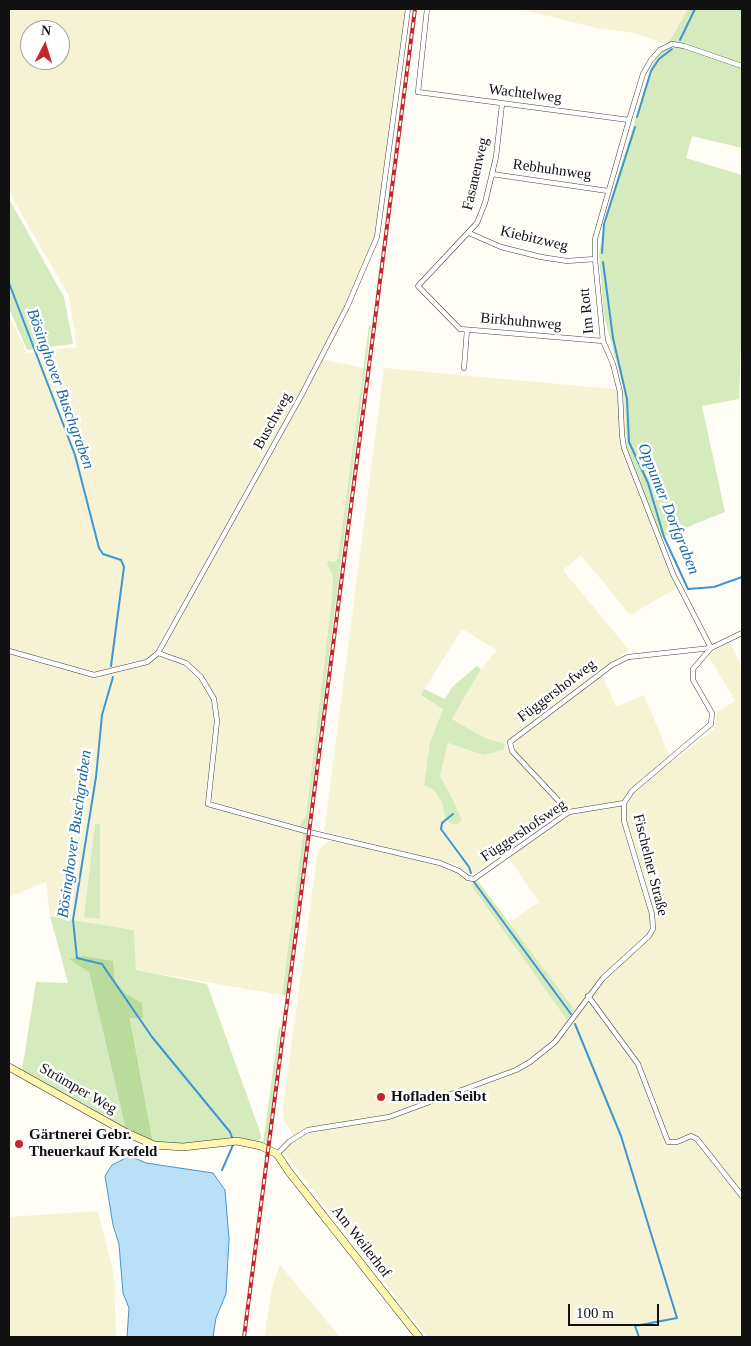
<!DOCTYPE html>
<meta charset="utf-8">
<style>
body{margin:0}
#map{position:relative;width:751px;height:1346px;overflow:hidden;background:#fffdf5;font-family:Georgia,serif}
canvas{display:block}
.frame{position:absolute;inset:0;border:10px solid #111;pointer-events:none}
.north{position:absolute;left:20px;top:20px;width:50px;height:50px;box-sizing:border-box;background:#fff;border:1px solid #a0a0a0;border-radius:50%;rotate:5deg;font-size:14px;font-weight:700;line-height:20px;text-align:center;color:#111}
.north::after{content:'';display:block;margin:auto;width:18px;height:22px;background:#c4262e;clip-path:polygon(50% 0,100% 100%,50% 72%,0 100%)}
.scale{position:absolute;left:568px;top:1304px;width:91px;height:22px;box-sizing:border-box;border:2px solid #111;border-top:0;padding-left:6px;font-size:15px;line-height:18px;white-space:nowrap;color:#111;-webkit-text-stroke:4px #fff;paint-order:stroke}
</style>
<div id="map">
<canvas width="751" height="1346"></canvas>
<div class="frame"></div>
<div class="north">N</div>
<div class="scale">100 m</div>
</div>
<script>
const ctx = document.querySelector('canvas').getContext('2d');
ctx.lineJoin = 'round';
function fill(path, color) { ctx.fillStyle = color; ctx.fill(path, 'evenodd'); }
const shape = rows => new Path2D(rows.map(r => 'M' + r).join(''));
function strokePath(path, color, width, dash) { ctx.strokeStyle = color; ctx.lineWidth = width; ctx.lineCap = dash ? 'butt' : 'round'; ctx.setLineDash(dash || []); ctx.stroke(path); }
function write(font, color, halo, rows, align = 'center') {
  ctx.font = font + ' Georgia,serif'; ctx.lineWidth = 5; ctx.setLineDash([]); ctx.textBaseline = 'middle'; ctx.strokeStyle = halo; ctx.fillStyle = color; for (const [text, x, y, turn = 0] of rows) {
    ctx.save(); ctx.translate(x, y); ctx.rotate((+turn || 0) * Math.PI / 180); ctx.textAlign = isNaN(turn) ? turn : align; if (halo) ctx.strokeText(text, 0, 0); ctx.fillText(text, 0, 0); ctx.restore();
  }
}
const farmland = shape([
 [9,9,407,9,379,226,345,306,300,395,153,655,185,664,200,679,213,699,216,720,206,806,303,833,282,995,136,970,134,930,50,916,46,882,9,897,9,315,27,353,77,347,69,296,9,192],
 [30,30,60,30,60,60,30,60],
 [519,9,688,9,672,37,665,44,634,33,601,29],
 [322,359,363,368,338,558,334,562,332,598,306,815,299,827,215,805,212,802,210,797,219,722,215,698,194,668,170,654,165,649,165,645],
 [384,368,624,390,627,447,660,538,682,585,630,615,581,555,563,570,629,650,558,701,505,744,563,810,475,873,466,872,457,865,324,832],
 [462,629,497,650,481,669,452,719,485,738,505,744,483,755,448,743,440,776,452,798,462,821,456,825,445,817,442,803,435,791,430,742,443,708,421,695],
 [730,642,742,668,742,1337,427,1337,282,1150,295,1138,284,1120,283,1107,317,856,321,847,330,841,343,842,451,867,468,879,477,880,509,923,539,902,508,857,570,812,513,749,518,737,602,674,616,707,644,695,672,762,714,729,717,712,735,701,708,655],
 [98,1211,114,1275,116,1337,9,1337,9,1217],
 [280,1265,340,1337,264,1337,273,1283]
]);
const green = shape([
 [688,9,742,9,742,148,692,136,686,158,742,175,742,317,739,399,702,406,725,512,660,538,627,447,624,390,604,316,599,254,605,218,652,65,672,37],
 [9,199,64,297,73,344,27,350,9,308],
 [369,325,371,326,307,829,299,827,306,815,332,598,333,575,327,564,328,561,334,562,338,558],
 [477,666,481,669,452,719,485,738,505,744,503,750,483,755,448,743,440,776,452,798,462,821,456,825,450,823,445,817,442,803,435,791,424,785,430,742,443,709,421,695,424,689,445,699,452,687],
 [95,824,100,824,100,919,84,917],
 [303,833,307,834,286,996,282,995],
 [477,880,574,1009,567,1020,471,885],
 [50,916,134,930,136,970,207,984,259,1129,261,1137,259,1141,238,1138,183,1145,153,1143,126,994,115,980,113,961,89,972,126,1130,22,1070,36,982,68,983],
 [279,1027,281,1027,267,1144,263,1143]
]);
const forest = shape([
 [83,956,113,961,115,980,126,994,142,1003,143,1018,130,1018,153,1143,126,1130,89,972,69,959]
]);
const water = shape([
 [130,1156,146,1163,213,1173,225,1190,229,1239,226,1294,216,1318,213,1337,127,1337,129,1308,123,1293,119,1244,113,1225,105,1176,112,1165,130,1156]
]);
const stream = shape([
 [680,40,695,9],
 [637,117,651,71,659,59,672,49],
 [602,253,604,224,635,127],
 [603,262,613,338,627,399,629,442,648,483,664,537,688,589,714,587,742,577],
 [9,283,75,455,99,548,103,554,121,560,124,567,111,666],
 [113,677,102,715,96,777,73,920,77,958,102,964,152,1037,230,1132,233,1140],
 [453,814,442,823,441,829,469,867,471,873],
 [474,882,571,1014],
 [575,1024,621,1136,677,1318,635,1326,639,1337],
 [222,1170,233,1145]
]);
const street = shape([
 [408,9,377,237,347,307,301,396,158,653,186,663,201,677,214,699,217,721,208,804,309,832,440,863,459,871,468,878,474,879,569,812,624,803],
 [427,9,418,92,629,120],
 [502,104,496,157,485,203,477,223,418,286,460,329,603,341],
 [492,174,608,191],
 [469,233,501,247,541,257,567,261,595,259],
 [464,368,467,330],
 [711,648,673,574,624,448,622,435,620,392,613,364,603,341,595,259,595,239,629,120,643,74,651,60,660,50,672,44,684,46,742,66],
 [9,651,94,675,147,662,158,653],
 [569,812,512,751,510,742,612,665,628,657,711,648],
 [588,996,638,1064,668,1142,677,1142,691,1136,697,1139,742,1196],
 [277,1154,290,1141,308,1130,389,1117,516,1070,530,1062,555,1042,603,978,649,936,653,929,652,914,624,821,624,803,632,791,711,724,712,713,693,680,693,669,711,648,742,633]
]);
const secondary = shape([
 [9,1067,127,1133,154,1145,183,1147,237,1141,261,1146,277,1154,289,1172,419,1337]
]);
const rail = shape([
 [244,1337,415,9]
]);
const markers = [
 [381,1097,5,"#c4262e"],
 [19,1144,5,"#c4262e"]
];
const streetNames = [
 ["Wachtelweg",525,94,7],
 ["Rebhuhnweg",552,170,8],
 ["Fasanenweg",476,174,-77],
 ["Kiebitzweg",534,239,13],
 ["Im Rott",587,311,-96],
 ["Birkhuhnweg",521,322,5],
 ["Buschweg",273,421,-61],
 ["Függershofweg",557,691,-37],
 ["Függershofsweg",524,831,-34],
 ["Fischelner Straße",650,865,76],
 ["Strümper Weg",78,1089,30],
 ["Am Weilerhof",361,1242,52]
];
const poiNames = [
 ["Hofladen Seibt",391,1097],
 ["Gärtnerei Gebr.",29,1135],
 ["Theuerkauf Krefeld",29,1152]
];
const waterNames = [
 ["Bösinghover Buschgraben",60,389,70],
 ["Oppumer Dorfgraben",668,509,68],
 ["Bösinghover Buschgraben",75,834,-82]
];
fill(farmland, '#f6f3d4');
fill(green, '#d5ebbd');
fill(forest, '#b9dc9c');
fill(water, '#b9e0f7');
strokePath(water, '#3f96cf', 1);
strokePath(stream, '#3f96cf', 2);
strokePath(street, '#444', 5.5);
strokePath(secondary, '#333', 8);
strokePath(street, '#fff', 4.5);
strokePath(secondary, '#fff6b0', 7);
strokePath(rail, '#c4262e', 4);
strokePath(rail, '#fff', 2, [5.5]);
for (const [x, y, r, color] of markers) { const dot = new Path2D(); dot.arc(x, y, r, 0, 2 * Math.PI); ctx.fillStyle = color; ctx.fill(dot); strokePath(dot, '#fff', 2); }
write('15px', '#111', '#fff', streetNames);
write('bold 15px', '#111', '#fff', poiNames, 'left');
write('italic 16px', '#1768a6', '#fff', waterNames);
</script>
